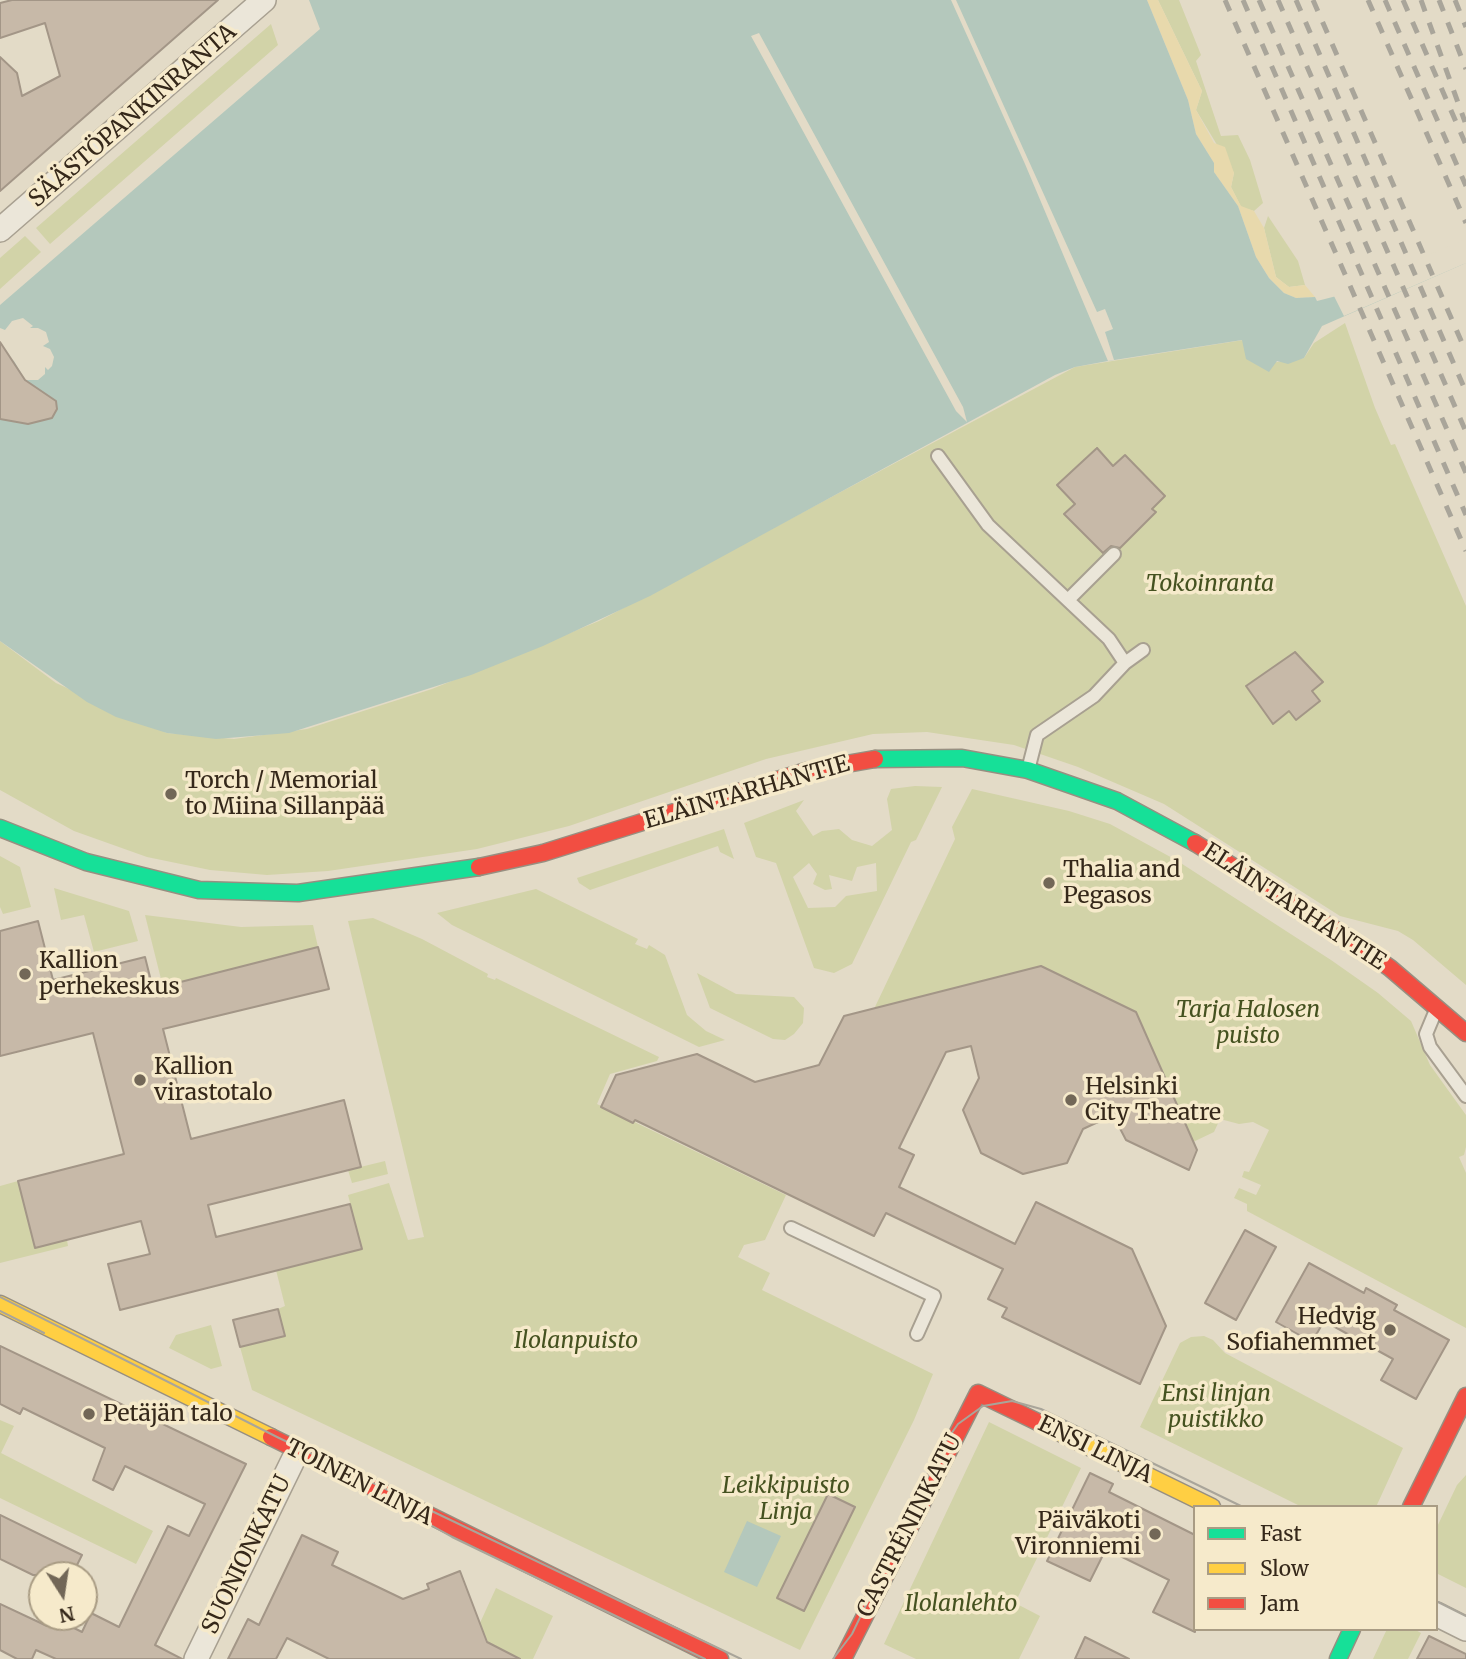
<!DOCTYPE html>
<meta charset="utf-8">
<style>
body{margin:0}
#map{position:relative;width:1466px;height:1659px;overflow:hidden;background:#e3dbc7;font-family:Merriweather,serif}
canvas{display:block}
.legend{position:absolute;left:1193px;top:1505px;width:245px;height:126px;box-sizing:border-box;background:#f6eacb;border:2px solid #a99c84;margin:0;padding:9px 12px;list-style:none;font-size:21px;color:#35281a}
.legend li{display:flex;align-items:center;gap:14px;height:35px}
.legend b{width:35px;border:2px solid #a99c84}
.north{position:absolute;left:28px;top:1561px;width:70px;height:70px;box-sizing:border-box;background:#f6eacb;border:2px solid #a99c84;border-radius:50%;rotate:168deg;font-size:19px;font-weight:700;line-height:28px;text-align:center;color:#35281a}
.north::after{content:'';display:block;margin:auto;width:24px;height:32px;background:#726757;clip-path:polygon(50% 0,100% 100%,50% 72%,0 100%)}
</style>
<div id="map">
<canvas width="1466" height="1659"></canvas>
<ul class="legend">
<li><b style="height:9px;background:#16e098"></b>Fast</li>
<li><b style="height:9px;background:#ffcf43"></b>Slow</li>
<li><b style="height:9px;background:#f24e42"></b>Jam</li>
</ul>
<div class="north">N</div>
</div>
<script>
const ctx = document.querySelector('canvas').getContext('2d');
ctx.lineJoin = 'round';
function fill(path, color) { ctx.fillStyle = color; ctx.fill(path, 'evenodd'); }
const shape = rows => new Path2D(rows.map(r => 'M' + r).join(''));
function strokePath(path, color, width, dash) { ctx.strokeStyle = color; ctx.lineWidth = width; ctx.lineCap = dash ? 'butt' : 'round'; ctx.setLineDash(dash || []); ctx.stroke(path); }
function write(font, color, halo, rows, align = 'center') {
  ctx.font = font + ' Merriweather,serif'; ctx.lineWidth = 7; ctx.setLineDash([]); ctx.textBaseline = 'middle'; ctx.strokeStyle = halo; ctx.fillStyle = color; for (const [text, x, y, turn = 0] of rows) {
    ctx.save(); ctx.translate(x, y); ctx.rotate((+turn || 0) * Math.PI / 180); ctx.textAlign = isNaN(turn) ? turn : align; if (halo) ctx.strokeText(text, 0, 0); ctx.fillText(text, 0, 0); ctx.restore();
  }
}
const green = shape([
 [1158,0,1179,0,1201,55,1196,61,1221,136,1238,135,1250,160,1263,203,1254,211,1241,207,1231,187,1234,173,1196,110,1202,91],
 [271,24,278,45,50,244,36,228],
 [1268,216,1298,261,1305,285,1289,287,1276,277,1264,228],
 [25,236,41,252,0,289,0,258],
 [1345,323,1375,408,1391,445,1395,444,1466,606,1466,985,1413,940,1398,931,1340,916,1164,804,1078,767,1014,745,927,732,873,734,766,759,569,826,477,849,328,871,267,875,210,870,147,857,74,831,0,790,0,641,56,683,167,733,234,739,307,729,432,689,599,621,1075,367,1243,340,1257,365,1304,358,1314,343],
 [915,786,942,787,916,840,911,842,852,964,834,973,814,968,776,863,756,857,744,823,804,800,796,811,813,836,822,831,839,829,852,840,872,846,892,830,887,799,891,789],
 [809,863,817,874,813,884,825,890,832,889,829,875,852,881,857,867,876,863,877,891,846,896,835,907,808,908,793,877],
 [972,789,1069,811,1110,824,1176,860,1331,960,1378,993,1411,1021,1430,1065,1466,1115,1466,1147,1464,1155,1459,1157,1466,1173,1466,1328,1247,1211,1247,1204,1234,1198,1239,1188,1256,1195,1261,1185,1242,1177,1244,1171,1249,1172,1269,1130,1253,1122,1239,1124,1220,1119,1214,1132,1193,1142,1136,1012,1041,966,874,1009,955,839,952,827],
 [724,829,734,859,720,852,718,846,590,890,579,883,577,878],
 [0,856,20,867,31,907,3,914,0,907],
 [54,888,129,911,138,941,94,952,84,915,61,920],
 [536,889,638,939,635,944,647,949,649,945,665,955,687,1015,706,1031,725,1040,699,1047,452,925,437,913],
 [145,915,241,927,313,925,318,947,163,987],
 [373,918,422,939,488,974,487,977,495,980,496,978,659,1057,657,1061,610,1074,597,1104,786,1195,765,1240,744,1245,738,1257,770,1273,762,1290,933,1374,914,1420,800,1650,252,1390,240,1347,284,1336,278,1309,285,1306,276,1270,362,1249,348,1195,389,1183,408,1240,424,1237,348,921],
 [697,973,736,994,794,997,804,1008,803,1023,794,1034,785,1040,773,1039,710,1008],
 [385,1161,388,1174,352,1183,348,1170],
 [18,1181,35,1248,67,1240,68,1246,0,1263,0,1186],
 [211,1325,222,1366,211,1369,169,1348,176,1335],
 [1204,1336,1213,1340,1225,1353,1403,1448,1376,1507,1302,1507,1140,1427,1180,1343,1191,1337],
 [0,1420,14,1426,1,1453,153,1531,136,1564,0,1498],
 [989,1422,1081,1468,1015,1603,1040,1616,1019,1659,916,1659,884,1644],
 [1466,1475,1466,1588,1436,1573,1436,1529,1457,1485],
 [496,1588,553,1616,533,1659,520,1659,474,1636],
 [1387,1629,1414,1629,1421,1633,1408,1659,1373,1659]
]);
const sand = shape([
 [1147,0,1158,0,1202,91,1196,110,1214,143,1225,147,1234,173,1231,187,1241,206,1254,211,1264,228,1276,277,1289,287,1305,285,1315,297,1296,298,1284,293,1269,278,1256,257,1238,206,1214,172,1214,163,1196,134,1188,100]
]);
const water = shape([
 [309,0,1147,0,1188,100,1196,134,1214,163,1214,172,1238,206,1256,257,1269,278,1284,293,1296,298,1315,297,1317,301,1466,263,1322,326,1304,358,1288,364,1277,361,1269,372,1246,359,1242,340,1108,361,1075,367,1055,375,650,596,543,646,471,675,289,733,216,739,167,733,116,717,87,702,0,641,0,305,320,29],
 [747,1521,781,1536,757,1587,724,1572]
]);
const pier = shape([
 [951,0,956,0,1097,312,1105,309,1113,329,1105,332,1114,360,1108,361,1025,164],
 [759,33,963,407,967,422,956,411,751,36],
 [1466,239,1466,263,1344,316,1334,296],
 [23,318,33,326,30,328,38,328,46,332,49,342,43,346,50,349,54,357,52,366,48,370,45,367,45,374,38,380,25,380,14,361,0,352,0,328,5,330,12,321]
]);
const building = shape([
 [12,0,218,0,0,191,0,57,17,73,22,96,60,76,45,23,0,38,0,3,12,0],
 [0,342,25,380,56,401,57,409,52,418,28,424,0,419,0,342],
 [1097,448,1113,466,1125,455,1165,496,1152,509,1156,512,1120,548,1111,546,1103,553,1064,514,1075,504,1057,485,1097,448],
 [1295,652,1323,682,1312,691,1320,701,1296,720,1289,711,1273,724,1246,686,1295,652],
 [38,921,53,980,145,957,153,989,318,947,329,989,163,1029,191,1139,344,1100,361,1167,208,1205,216,1237,350,1204,362,1249,120,1310,108,1264,150,1254,141,1221,35,1248,18,1181,124,1154,93,1033,0,1056,0,931,38,921],
 [1041,966,1136,1012,1197,1150,1189,1170,1126,1140,1113,1115,1083,1129,1067,1163,1023,1174,981,1153,963,1110,979,1078,971,1046,946,1052,899,1148,914,1155,899,1187,1015,1244,1036,1202,1132,1249,1166,1326,1140,1384,1002,1317,1007,1308,988,1299,1003,1269,886,1213,874,1236,635,1120,633,1123,601,1107,616,1075,697,1054,755,1082,819,1065,844,1016,1041,966],
 [1245,1230,1276,1247,1236,1320,1205,1303,1245,1230],
 [1309,1263,1364,1293,1366,1288,1397,1305,1394,1310,1449,1340,1416,1399,1381,1380,1393,1359,1324,1321,1312,1342,1276,1322,1309,1263],
 [278,1309,285,1336,240,1347,233,1320,278,1309],
 [0,1346,246,1464,155,1645,182,1659,56,1659,36,1650,32,1659,17,1659,0,1650,0,1604,47,1626,52,1617,82,1632,91,1613,119,1627,168,1526,189,1536,205,1504,125,1466,113,1490,93,1480,105,1448,23,1408,20,1414,0,1404,0,1346],
 [1090,1473,1113,1484,1109,1492,1195,1535,1195,1632,1153,1612,1169,1580,1106,1549,1090,1581,1047,1561,1090,1473],
 [828,1494,855,1507,804,1611,777,1598,828,1494],
 [0,1515,82,1555,72,1575,33,1575,0,1559,0,1515],
 [302,1535,338,1552,332,1565,403,1599,429,1589,427,1584,460,1571,487,1642,520,1659,329,1659,287,1638,276,1659,228,1659,248,1619,259,1625,302,1535],
 [1429,1636,1466,1654,1466,1659,1417,1659,1429,1636],
 [1085,1637,1129,1659,1075,1659,1085,1637]
]);
const lane = shape([
 [938,456,988,525,1109,639,1125,663,1094,696,1037,735,1028,770],
 [1068,600,1114,554],
 [1125,663,1143,650],
 [1436,1010,1426,1034,1430,1047,1466,1096],
 [791,1228,934,1296,917,1334]
]);
const street = shape([
 [0,230,264,0],
 [1436,1614,1466,1629],
 [196,1659,297,1452]
]);
const fast = shape([
 [875,759,962,758,1028,770,1117,801,1195,843],
 [0,828,86,862,199,890,298,893,479,867],
 [1338,1659,1352,1629]
]);
const slow = shape([
 [0,1304,271,1437],
 [1050,1428,1212,1507]
]);
const jam = shape([
 [1195,843,1339,932,1390,968,1466,1033],
 [479,867,543,853,806,771,875,759],
 [271,1437,720,1659],
 [1411,1507,1466,1396],
 [843,1659,978,1393,1050,1428]
]);
const tram = shape([
 [0,1297,277,1437,741,1659],
 [0,1311,44,1333],
 [390,1502,452,1537,705,1659],
 [1436,1601,1466,1616],
 [833,1659,852,1634,944,1444,958,1424,983,1406,1012,1401,1041,1409,1243,1507]
]);
const rail = shape([
 [1225,0,1466,551],
 [1243,0,1466,515],
 [1259,0,1466,473],
 [1278,0,1466,432],
 [1296,0,1466,392],
 [1313,0,1466,352],
 [1368,0,1466,223],
 [1385,0,1466,186],
 [1403,0,1466,145],
 [1421,0,1465,122],
 [1439,0,1466,69],
 [1455,0,1466,27]
]);
const markers = [
 [171,794,7,"#726757"],
 [1049,883,7,"#726757"],
 [25,974,7,"#726757"],
 [140,1080,7,"#726757"],
 [1071,1100,7,"#726757"],
 [1390,1330,7,"#726757"],
 [89,1414,7,"#726757"],
 [1155,1534,7,"#726757"]
];
const streetNames = [
 ["SÄÄSTÖPANKINRANTA",133,116,-41],
 ["ELÄINTARHANTIE",747,793,-16],
 ["ELÄINTARHANTIE",1294,907,33],
 ["ENSI LINJA",1095,1450,26],
 ["TOINEN LINJA",359,1483,27],
 ["CASTRÉNINKATU",910,1526,-63],
 ["SUONIONKATU",247,1555,-64]
];
const parkNames = [
 ["Tokoinranta",1210,584],
 ["Tarja Halosen",1248,1010],
 ["puisto",1248,1036],
 ["Ilolanpuisto",576,1341],
 ["Ensi linjan",1216,1394],
 ["puistikko",1216,1420],
 ["Leikkipuisto",786,1486],
 ["Linja",786,1512],
 ["Ilolanlehto",961,1604]
];
const poiNames = [
 ["Torch / Memorial",185,781],
 ["to Miina Sillanpää",185,807],
 ["Thalia and",1063,870],
 ["Pegasos",1063,896],
 ["Kallion",39,961],
 ["perhekeskus",39,987],
 ["Kallion",154,1067],
 ["virastotalo",154,1093],
 ["Helsinki",1085,1087],
 ["City Theatre",1085,1113],
 ["Hedvig",1376,1317,"right"],
 ["Sofiahemmet",1376,1343,"right"],
 ["Petäjän talo",103,1414],
 ["Päiväkoti",1141,1521,"right"],
 ["Vironniemi",1141,1547,"right"]
];
fill(green, '#d2d3a8');
fill(sand, '#e8d9ac');
fill(water, '#b4c8bc');
fill(pier, '#e3dbc7');
fill(building, '#c7b9a8');
strokePath(building, '#a39687', 2);
strokePath(lane, '#a8a091', 16);
strokePath(street, '#a8a091', 26);
strokePath(fast, '#978f81', 19);
strokePath(slow, '#978f81', 19);
strokePath(jam, '#978f81', 19);
strokePath(lane, '#ebe6d9', 12);
strokePath(street, '#ebe6d9', 23);
strokePath(fast, '#16e098', 16);
strokePath(slow, '#ffcf43', 16);
strokePath(jam, '#f24e42', 16);
strokePath(tram, '#a9a59a', 2);
strokePath(rail, '#a9a59a', 5, [12, 12]);
for (const [x, y, r, color] of markers) { const dot = new Path2D(); dot.arc(x, y, r, 0, 2 * Math.PI); ctx.fillStyle = color; ctx.fill(dot); strokePath(dot, '#f6eacb', 2.5); }
write('23px', '#35281a', '#f6eacb', streetNames);
write('italic 23px', '#455220', '#f6eacb', parkNames);
write('23px', '#35281a', '#f6eacb', poiNames, 'left');
</script>
